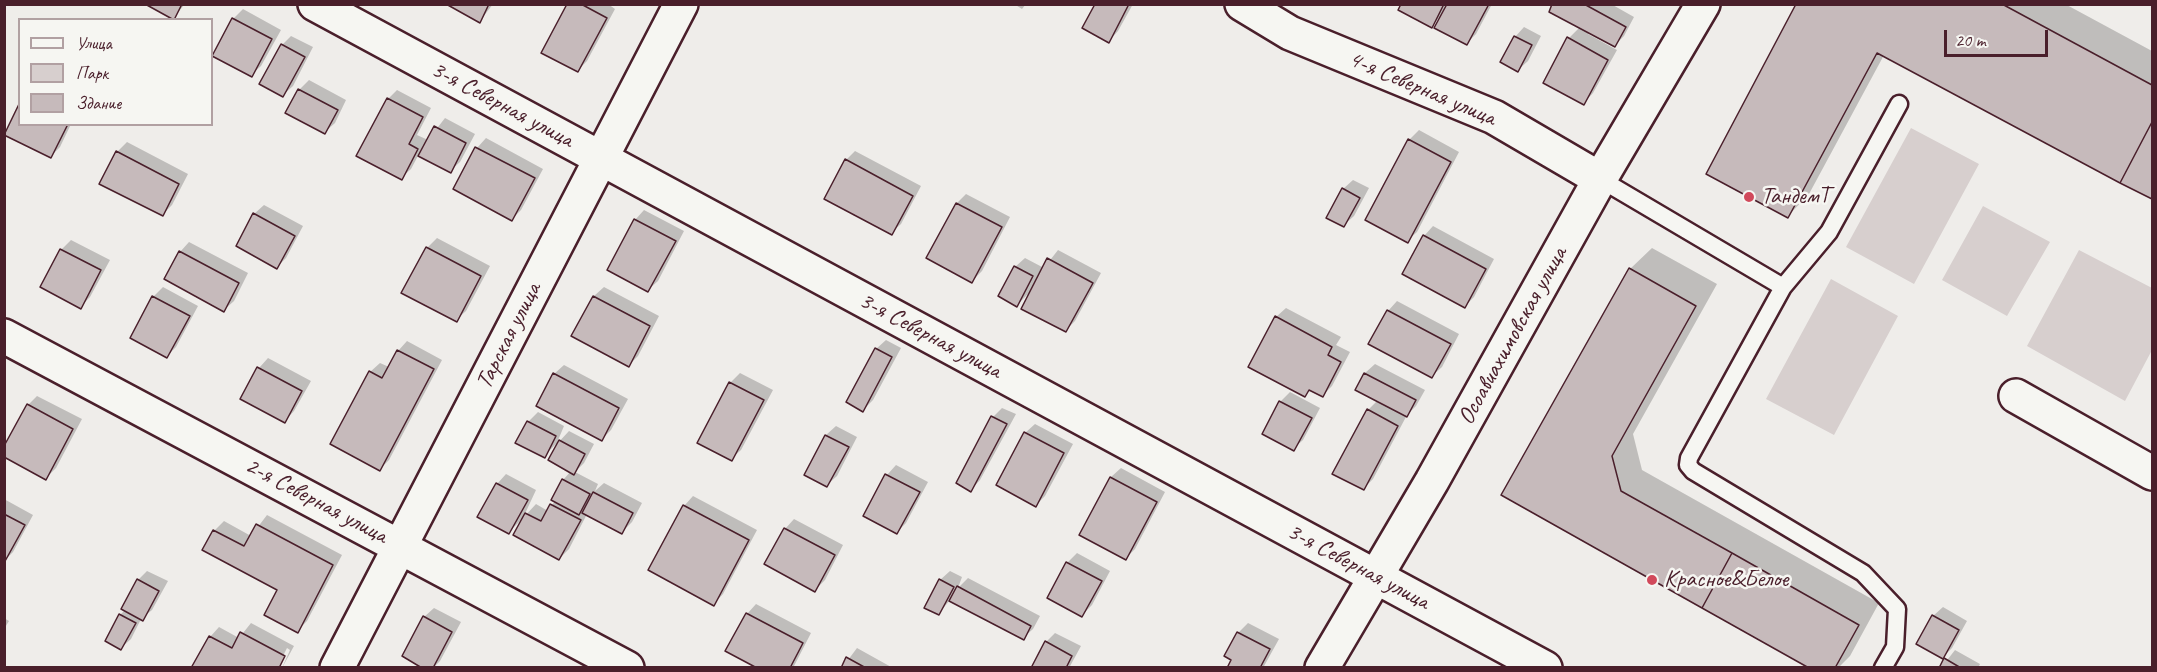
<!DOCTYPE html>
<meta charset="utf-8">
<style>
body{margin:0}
#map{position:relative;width:2157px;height:672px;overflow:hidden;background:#efedea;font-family:Caveat,sans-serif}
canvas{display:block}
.frame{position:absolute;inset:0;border:6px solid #4a1f2b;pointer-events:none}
.legend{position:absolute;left:18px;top:18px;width:195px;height:108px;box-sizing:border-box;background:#f6f6f2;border:2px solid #b1a0a2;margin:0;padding:8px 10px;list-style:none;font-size:18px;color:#4a1f2b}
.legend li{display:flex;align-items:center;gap:12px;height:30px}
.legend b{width:30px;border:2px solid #b1a0a2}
.scale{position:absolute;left:1944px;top:30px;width:104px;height:27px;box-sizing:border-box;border:3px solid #4a1f2b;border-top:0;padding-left:8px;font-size:18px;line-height:21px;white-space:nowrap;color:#4a1f2b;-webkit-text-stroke:4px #f6f6f2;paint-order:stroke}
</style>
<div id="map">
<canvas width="2157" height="672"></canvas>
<div class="frame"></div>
<ul class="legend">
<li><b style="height:8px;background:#f6f6f2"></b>Улица</li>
<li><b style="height:16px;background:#d7cfce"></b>Парк</li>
<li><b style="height:16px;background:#c6babb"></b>Здание</li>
</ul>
<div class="scale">20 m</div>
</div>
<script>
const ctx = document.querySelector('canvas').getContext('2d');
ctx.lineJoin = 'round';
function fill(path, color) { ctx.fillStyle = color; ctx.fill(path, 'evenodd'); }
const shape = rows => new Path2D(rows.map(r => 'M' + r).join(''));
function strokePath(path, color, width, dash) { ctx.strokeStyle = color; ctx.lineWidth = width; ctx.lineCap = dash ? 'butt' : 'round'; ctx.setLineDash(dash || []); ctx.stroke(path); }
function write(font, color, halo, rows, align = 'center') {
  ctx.font = font + ' Caveat,sans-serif'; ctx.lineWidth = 5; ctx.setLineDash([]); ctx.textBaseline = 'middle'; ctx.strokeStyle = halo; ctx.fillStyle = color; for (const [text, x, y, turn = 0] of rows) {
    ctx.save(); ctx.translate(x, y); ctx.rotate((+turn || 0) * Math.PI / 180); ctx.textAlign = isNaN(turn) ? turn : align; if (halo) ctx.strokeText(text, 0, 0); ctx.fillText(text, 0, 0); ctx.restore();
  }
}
const green = shape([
 [1911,128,1979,164,1914,284,1846,247],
 [1983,206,2050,242,2007,316,1942,280],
 [2079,250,2152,288,2152,350,2125,401,2027,346],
 [1831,279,1898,316,1834,435,1766,399]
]);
const shadow = shape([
 [148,4,185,4,173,18],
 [449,4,493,4,480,21],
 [568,4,608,4,615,9,587,61,578,70],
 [1014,4,1026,4,1022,9],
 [1096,4,1133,4,1118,31,1109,41],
 [1403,4,1492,4,1476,34,1467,43,1442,15,1431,26],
 [1554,4,1611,4,1634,17,1624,36,1615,45,1589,32,1588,34,1617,50,1593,93,1584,103,1569,38,1580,27],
 [1798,4,2065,4,2152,51,2152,197,1884,55,1809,194,1788,216],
 [243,9,281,30,261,66,251,75,214,55,233,19],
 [1524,27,1541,36,1528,61,1518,70,1515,37],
 [291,36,313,47,293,86,283,95,282,45],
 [309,80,346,100,335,123,325,132,287,113,299,90],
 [397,90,431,108,417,135,428,140,445,118,475,134,460,162,450,171,419,154,411,169,401,178,388,99],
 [20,105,20,124,71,124,60,147,51,156,5,133],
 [1419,130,1459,152,1417,232,1407,241,1409,140],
 [486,138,543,169,521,210,512,219,455,188,477,148],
 [127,142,188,174,172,205,162,215,101,183,117,152],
 [855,151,921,186,901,224,891,233,846,160],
 [1353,180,1369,188,1354,216,1344,225,1343,189],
 [966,194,1010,217,982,271,972,281,928,257,957,203],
 [264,205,303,226,286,258,277,267,254,214],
 [644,210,684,231,658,281,648,290,635,220],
 [1433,226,1494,259,1474,297,1465,306,1424,236],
 [437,238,490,266,466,311,456,320,403,292,427,248],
 [71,240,110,260,90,297,80,307,42,287,61,250],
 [189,242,248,273,234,301,224,310,180,252],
 [1652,248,1717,284,1633,434,1642,470,1879,603,1850,656,1838,668,1811,668,1503,494,1630,269],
 [1058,250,1101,273,1075,321,1066,330,1031,291,1017,305,1015,267,1025,258,1044,268],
 [163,287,198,306,176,347,167,356,153,297],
 [604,287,659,316,638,356,629,365,573,336,594,296],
 [1397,301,1459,334,1442,367,1432,376,1388,311],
 [1286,308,1341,337,1336,345,1350,352,1332,386,1323,395,1311,389,1305,395,1276,317],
 [886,340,901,348,873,400,863,410,876,349],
 [407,341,442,360,389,460,380,469,370,372,380,363,389,367,398,351],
 [268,358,311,381,294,411,285,421,242,398,259,368],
 [1375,364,1425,390,1416,406,1407,415,1373,479,1363,489,1368,410,1378,400,1357,389,1365,373],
 [564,365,628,399,611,430,601,440,554,374],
 [740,373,773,390,741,450,731,459,730,383],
 [1290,392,1320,408,1303,440,1293,449,1280,402],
 [37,396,82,419,56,468,46,478,28,405],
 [1002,408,1016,414,980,480,971,490,993,417],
 [538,412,564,426,556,445,569,431,594,444,584,463,575,472,598,484,595,491,604,483,642,503,632,522,622,532,587,514,569,549,559,559,522,519,509,532,497,484,506,474,536,490,523,518,536,504,548,511,555,501,563,480,571,471,558,442,544,456,528,422],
 [1035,424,1073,444,1045,496,1036,505,1025,433],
 [836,426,857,437,837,476,827,485,806,474,826,435],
 [896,465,928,482,906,523,897,532,865,516,887,475],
 [1121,468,1165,492,1135,549,1126,558,1081,534,1111,477],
 [693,496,757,530,723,594,714,604,650,569,684,506],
 [4,499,33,515,13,552,4,561],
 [267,515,342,555,307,621,297,631,279,589,204,549,214,531,224,521,251,536],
 [794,519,843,545,825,580,815,590,785,529],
 [1077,553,1110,571,1092,605,1082,615,1067,563],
 [147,571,168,581,152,610,141,619,131,639,121,648,120,615,125,610,138,580],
 [950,571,962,577,958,588,968,578,1040,616,1033,629,1023,638,951,599,939,613,940,580],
 [756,604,811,633,793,668,760,668,747,614],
 [1943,607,1967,621,1952,648,1943,657,1933,616],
 [434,608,461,622,440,661,433,668,424,617],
 [4,618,9,621,4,629],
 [251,623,294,646,282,668,290,650,287,648,277,668,193,668,210,637,219,627,239,638],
 [1248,623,1279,639,1263,668,1229,668,1234,659,1226,655,1238,633],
 [1055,633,1081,646,1069,668,1032,668,1046,642],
 [857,648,893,668,842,668],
 [1955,650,1980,664,1978,668,1941,668]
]);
const building = shape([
 [145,4,182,4,174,20,145,4],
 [446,4,489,4,480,23,446,4],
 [567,4,581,4,607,18,578,72,541,53,567,4],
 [1095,4,1129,4,1109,43,1082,28,1095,4],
 [1401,4,1444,4,1432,28,1398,10,1401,4],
 [1447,4,1489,4,1467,45,1434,28,1447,4],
 [1552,4,1584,4,1626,27,1615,47,1549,12,1552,4],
 [1796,4,2002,4,2152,85,2152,122,2120,183,1877,53,1788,218,1706,174,1796,4],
 [232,18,272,39,252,77,212,56,232,18],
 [1514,36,1532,45,1518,72,1500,62,1514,36],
 [1567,37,1608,60,1584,105,1543,83,1567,37],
 [281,44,305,57,283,97,259,84,281,44],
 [298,89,338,110,325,134,285,113,298,89],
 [387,98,423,117,409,144,418,149,402,180,356,156,387,98],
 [20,102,20,124,68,124,51,158,4,135,20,102],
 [2152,122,2152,199,2120,183,2152,122],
 [434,126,466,143,451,173,418,156,434,126],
 [1408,139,1451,162,1408,243,1365,220,1408,139],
 [475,147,535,178,512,221,453,189,475,147],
 [116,151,179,184,163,216,99,184,116,151],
 [845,159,913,196,892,235,824,199,845,159],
 [1342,188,1360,198,1344,227,1326,218,1342,188],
 [956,203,1002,227,972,283,926,258,956,203],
 [253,213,295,236,277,269,236,246,253,213],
 [634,219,676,241,648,292,607,270,634,219],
 [1423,235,1486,269,1465,308,1402,274,1423,235],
 [426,247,481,276,457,322,401,293,426,247],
 [60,249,101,270,81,309,40,287,60,249],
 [179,251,239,283,224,312,164,279,179,251],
 [1047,258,1093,283,1066,332,1021,309,1047,258],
 [1014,266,1033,276,1017,307,998,296,1014,266],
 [1629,268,1696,306,1612,456,1621,491,1732,553,1702,608,1501,495,1629,268],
 [152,296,190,316,167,358,130,338,152,296],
 [593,296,650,326,629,367,571,336,593,296],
 [1387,310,1451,344,1432,378,1368,344,1387,310],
 [1275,316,1332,347,1328,355,1341,362,1323,397,1309,390,1305,397,1248,367,1275,316],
 [875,348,892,357,863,412,846,402,875,348],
 [397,350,434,369,380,471,330,444,369,371,382,378,397,350],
 [257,367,302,391,285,423,240,399,257,367],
 [553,373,619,408,602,441,536,406,553,373],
 [1364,373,1416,400,1407,417,1355,390,1364,373],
 [729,382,764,400,732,461,697,443,729,382],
 [1279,401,1312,418,1294,451,1262,434,1279,401],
 [27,404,73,429,46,480,4,457,4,446,27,404],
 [1367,409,1398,426,1364,490,1332,474,1367,409],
 [991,416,1007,424,971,492,956,483,991,416],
 [527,421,556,436,545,458,515,443,527,421],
 [1024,432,1064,453,1036,507,996,485,1024,432],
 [825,435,849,447,827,487,804,475,825,435],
 [559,440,585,454,574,475,548,460,559,440],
 [885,474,920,492,897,534,863,516,885,474],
 [1110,477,1157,502,1126,560,1079,535,1110,477],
 [562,479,590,494,579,515,551,500,562,479],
 [496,483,528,500,509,534,477,517,496,483],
 [593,492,633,513,622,534,582,513,593,492],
 [550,504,581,520,559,560,513,535,525,513,541,521,550,504],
 [683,505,749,540,714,606,648,570,683,505],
 [4,514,25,525,4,563,4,514],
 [256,524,333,565,298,633,264,615,277,590,202,550,213,530,244,546,256,524],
 [784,528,835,555,815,592,764,564,784,528],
 [1732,553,1859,625,1835,668,1809,668,1702,608,1732,553],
 [1066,562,1102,581,1082,617,1047,598,1066,562],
 [137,579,159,591,143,621,121,609,137,579],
 [939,579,954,587,939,615,924,608,939,579],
 [957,586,1031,626,1024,640,949,601,957,586],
 [746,613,803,643,790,668,757,668,725,651,746,613],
 [119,614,136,623,121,650,105,641,119,614],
 [1932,615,1959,630,1943,659,1916,644,1932,615],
 [423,616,452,632,433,668,422,668,402,656,423,616],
 [240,632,285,656,279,668,191,668,209,636,232,648,240,632],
 [1237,632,1270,649,1260,668,1227,668,1231,660,1224,656,1237,632],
 [1045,641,1072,656,1066,668,1031,668,1045,641],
 [846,657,866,668,841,668,846,657],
 [1944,658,1961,668,1939,668,1944,658]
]);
const lane = shape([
 [1600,179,1783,287,1689,458,1688,465,1693,471,1863,573,1897,609,1895,647,1883,668],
 [1783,287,1829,232,1899,104]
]);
const street = shape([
 [315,4,1545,668],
 [1242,4,1290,33,1494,117,1600,179],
 [4,336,627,668],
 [2016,396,2152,473],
 [337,668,681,4],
 [1322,668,1432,481,1600,179,1703,4]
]);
const markers = [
 [1749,197,6,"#d1495b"],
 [1652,580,6,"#d1495b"]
];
const streetNames = [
 ["4-я Северная улица",1422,89,23],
 ["3-я Северная улица",502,105,28],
 ["Тарская улица",509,336,-63],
 ["3-я Северная улица",930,336,28],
 ["Осоавиахимовская улица",1513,336,-61],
 ["2-я Северная улица",316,501,28],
 ["3-я Северная улица",1358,567,28]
];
const poiNames = [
 ["ТандемТ",1761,197],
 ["Красное&Белое",1664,580]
];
fill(green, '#d7cfce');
fill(shadow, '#0003');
fill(building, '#c6babb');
strokePath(building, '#4a1f2b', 1.5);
strokePath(lane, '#4a1f2b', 21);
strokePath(street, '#4a1f2b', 38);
strokePath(lane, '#f6f6f2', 16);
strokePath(street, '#f6f6f2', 33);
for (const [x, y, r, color] of markers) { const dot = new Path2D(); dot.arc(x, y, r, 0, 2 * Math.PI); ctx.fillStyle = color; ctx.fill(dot); strokePath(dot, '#f6f6f2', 2); }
write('24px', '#4a1f2b', '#f6f6f2', streetNames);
write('24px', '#4a1f2b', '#f6f6f2', poiNames, 'left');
</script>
